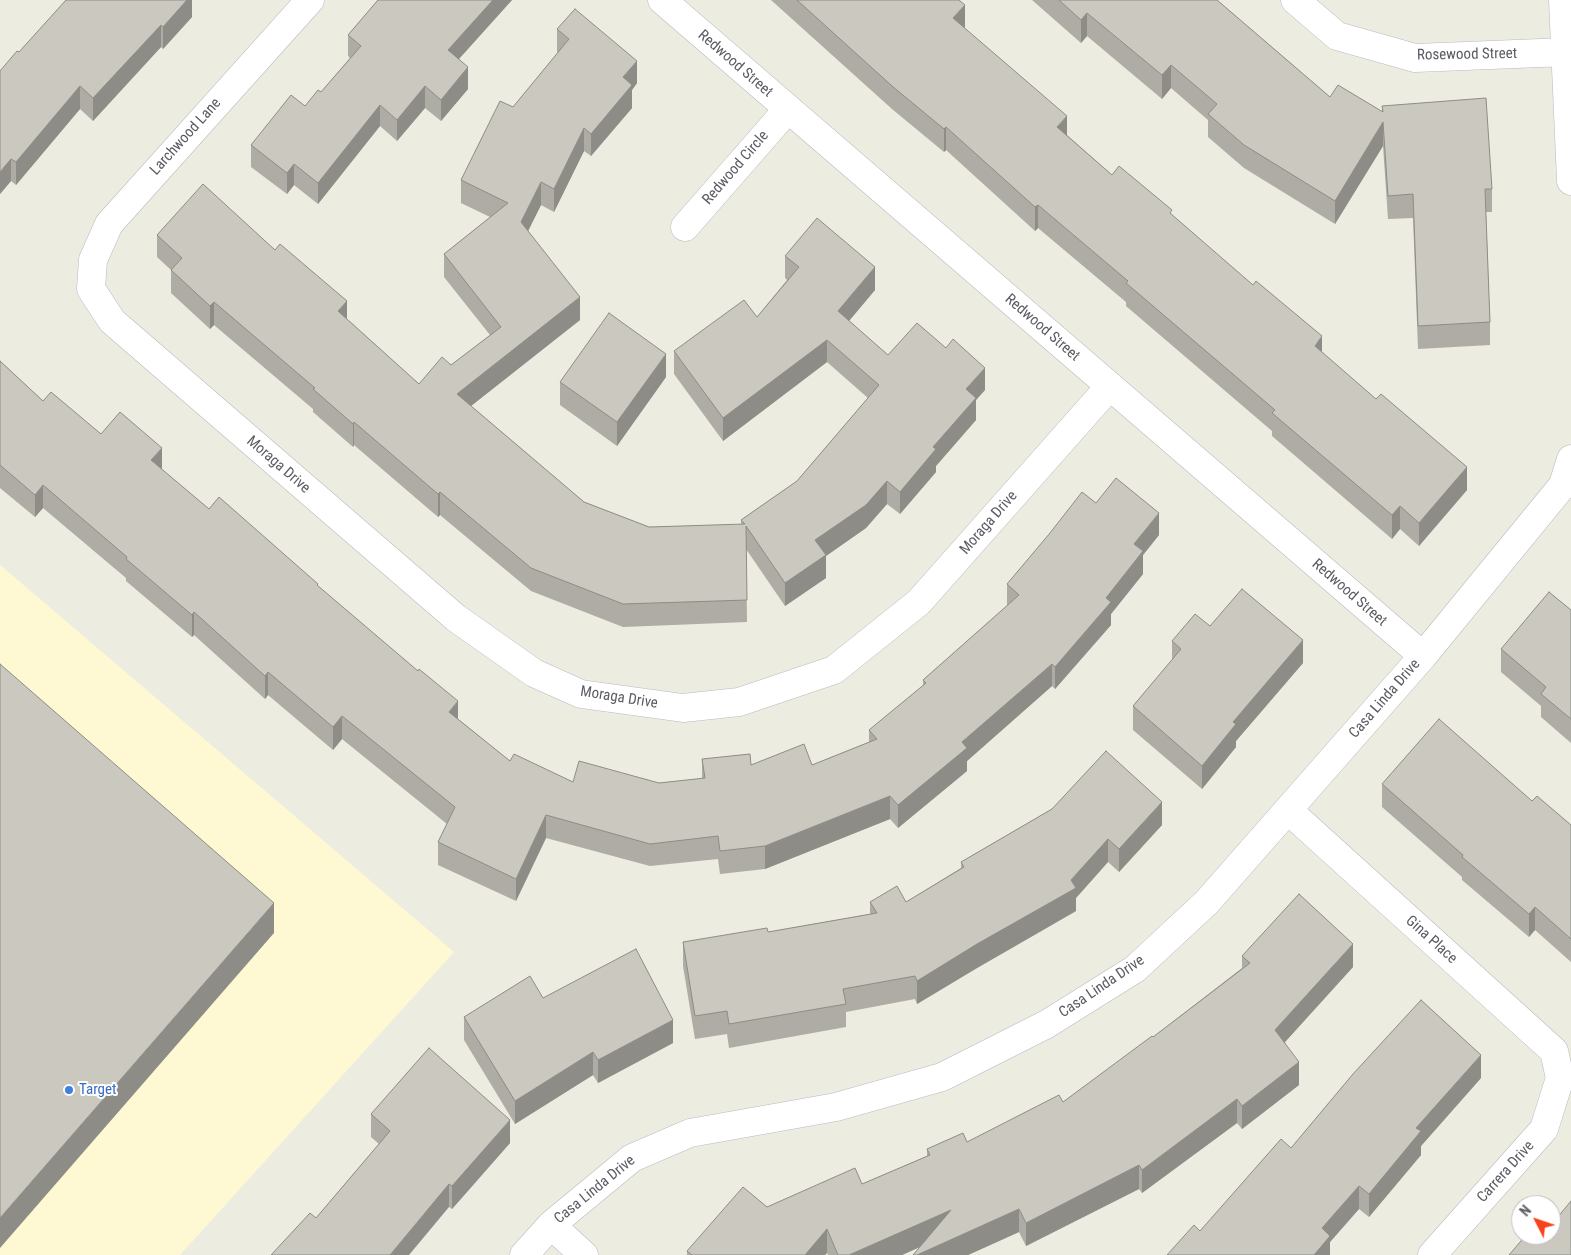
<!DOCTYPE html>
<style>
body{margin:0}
#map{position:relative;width:1571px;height:1255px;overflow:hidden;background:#edece0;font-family:"Roboto Condensed",sans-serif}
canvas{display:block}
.north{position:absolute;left:1511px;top:1195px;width:50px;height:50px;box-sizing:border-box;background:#fff;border:1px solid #bdbec0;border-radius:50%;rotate:311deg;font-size:14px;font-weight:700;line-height:20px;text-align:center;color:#595c62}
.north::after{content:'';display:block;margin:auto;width:18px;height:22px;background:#f9421a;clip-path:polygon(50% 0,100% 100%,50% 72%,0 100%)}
</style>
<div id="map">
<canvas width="1571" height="1255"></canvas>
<div class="north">N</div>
</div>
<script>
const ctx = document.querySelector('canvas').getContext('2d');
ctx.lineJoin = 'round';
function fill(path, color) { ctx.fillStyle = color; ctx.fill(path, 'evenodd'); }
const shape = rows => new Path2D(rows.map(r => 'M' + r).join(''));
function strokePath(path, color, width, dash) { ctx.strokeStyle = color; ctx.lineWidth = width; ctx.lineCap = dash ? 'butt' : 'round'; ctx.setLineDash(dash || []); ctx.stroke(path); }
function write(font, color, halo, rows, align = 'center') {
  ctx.font = font + ' "Roboto Condensed",sans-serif'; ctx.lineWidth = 4; ctx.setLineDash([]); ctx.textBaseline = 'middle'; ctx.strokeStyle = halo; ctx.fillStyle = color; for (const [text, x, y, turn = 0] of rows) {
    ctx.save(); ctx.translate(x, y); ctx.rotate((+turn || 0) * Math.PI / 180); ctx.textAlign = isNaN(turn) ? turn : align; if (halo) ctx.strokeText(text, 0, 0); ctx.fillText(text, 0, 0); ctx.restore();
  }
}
const commercial = shape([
 [0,565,454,952,180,1255,0,1255]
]);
const minor = shape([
 [310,0,109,224,93,260,91,289,112,321,456,618,534,673,581,694,683,708,739,702,834,670,919,602,1110,386],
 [662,0,1423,656],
 [1295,0,1337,36,1415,58,1566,52],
 [1563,0,1571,181],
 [685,227,788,109],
 [1288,810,1554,1051,1560,1078,1544,1129,1432,1255],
 [551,1225,584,1255],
 [524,1255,551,1225,632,1158,690,1133,836,1107,942,1077,1047,1024,1135,969,1207,902,1423,656,1563,485,1571,459]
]);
const wall = shape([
 [192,0,192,17,163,49,161,47,93,121,80,109,16,185,11,181,0,194,19,52],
 [378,0,512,0,459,59,468,89,441,121,425,108,397,141,380,126,318,204,294,185,287,194,251,167,251,145,305,106,321,92,350,58,348,56,348,35],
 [771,0,959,0,965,28,1067,135,1112,175,1172,215,1322,352,1467,490,1419,546,1400,529,1392,539,1272,436,1272,431,1126,306,1126,302,1038,228,1035,231,946,150,944,152,892,109],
 [1032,0,1217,0,1330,97,1382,112,1382,106,1492,189,1492,212,1486,212,1490,322,1490,345,1418,349,1413,218,1388,219,1383,146,1335,224,1244,168,1208,137,1208,120,1171,88,1162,99,1087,36,1081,43],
 [557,29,637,83,632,90,632,108,591,156,584,151,554,212,541,205,528,231,580,320,471,406,584,502,649,527,741,525,741,520,797,481,868,398,827,362,723,441,674,374,674,351,757,317,787,280,785,278,785,256,875,290,849,321,888,355,985,390,976,400,976,420,936,466,936,472,900,514,887,504,866,528,826,556,826,578,785,606,746,549,747,622,623,627,531,591,440,515,438,517,354,445,353,447,313,412,313,409,214,325,210,329,171,293,171,270,157,257,157,235,347,319,419,384,451,365,490,335,444,277,444,254,490,217,461,203,461,180,513,107,558,53,557,52],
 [0,361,43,401,101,434,162,470,209,509,318,586,458,719,510,761,573,782,659,783,702,779,702,759,751,765,812,765,869,742,869,730,923,686,923,680,1007,606,1007,584,1096,503,1159,535,1143,555,1143,574,1111,614,1111,625,1055,689,1052,686,967,761,967,771,898,828,890,819,765,869,720,874,718,859,650,866,546,838,516,901,438,865,438,842,447,824,342,739,333,750,268,695,265,699,194,635,192,637,126,581,126,578,43,508,35,517,0,488],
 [666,377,617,446,560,405,560,382],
 [1571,610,1571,743,1541,717,1541,706,1501,672,1501,649],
 [1210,626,1303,663,1236,741,1236,747,1202,789,1133,730,1133,706,1172,660,1172,641],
 [1382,784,1532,801,1571,825,1571,962,1535,930,1529,937,1462,880,1462,877,1382,807],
 [1052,809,1162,825,1119,872,1108,862,1076,898,1076,911,977,968,917,1004,915,999,846,1012,846,1027,729,1048,727,1034,695,1039,683,966,683,942,768,932,870,914,870,902,906,902,961,868,961,862],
 [1242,956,1353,967,1285,1042,1299,1085,1242,1129,1237,1123,1142,1193,1139,1189,1026,1246,1019,1232,968,1255,913,1255,920,1247,902,1255,828,1255,827,1253,825,1255,687,1255,687,1251,767,1207,862,1184,927,1156,927,1149,967,1142,1063,1102,1153,1037,1242,968],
 [543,998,673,1043,598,1083,593,1075,515,1124,464,1040,464,1017],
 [1481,1078,1421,1146,1421,1155,1369,1217,1359,1209,1330,1242,1330,1255,1200,1231,1291,1148],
 [371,1114,510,1143,452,1209,449,1207,271,1255,316,1218,379,1144,371,1137]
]);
const shadedWall = shape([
 [187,0,192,0,192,17,163,49,163,27],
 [493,0,512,0,448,71,448,50],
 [965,5,965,28,953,18],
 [1087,13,1087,36,1081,43,1081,20],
 [161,25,161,47,93,121,93,98],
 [637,61,637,83,632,90,632,108,591,156,591,134,623,77],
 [1171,65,1171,88,1162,99,1162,75],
 [468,67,468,89,441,121,441,100],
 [80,86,80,109,16,185,16,162],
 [425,86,425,108,397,141,397,120],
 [380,105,380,126,318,204,318,183],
 [1067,116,1067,139,1057,127],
 [1383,122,1383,146,1335,224,1335,201],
 [946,127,946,150,944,152,944,129],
 [584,128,584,151,554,212,554,189],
 [11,159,11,181,0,194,0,172],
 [294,164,294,185,287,194,287,173],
 [541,182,541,205,521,245,521,222],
 [1038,205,1038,228,1035,231,1035,207],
 [875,267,875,290,838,334,838,311],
 [580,297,580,320,457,417,457,394],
 [347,301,347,323,338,311],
 [214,302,214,325,210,329,210,306],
 [1322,336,1322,360,1315,346],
 [827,340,827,362,723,441,723,418],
 [666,354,666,377,617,446,617,422],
 [985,368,985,390,976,400,976,420,936,466,936,472,900,514,900,492,933,447,966,389],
 [354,422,354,445,353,447,353,424],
 [162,448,162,470,151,460],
 [1467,467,1467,490,1419,546,1419,523],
 [887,481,887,504,866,528,826,556,826,578,785,606,785,583,815,540],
 [43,485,43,508,35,517,35,495],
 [440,492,440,515,438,517,438,494],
 [1400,506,1400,529,1392,539,1392,515],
 [1159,513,1159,535,1143,555,1143,574,1111,614,1111,625,1055,689,1055,667,1134,544],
 [194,612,194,635,192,637,192,615],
 [1303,640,1303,663,1236,741,1236,747,1202,789,1202,766,1233,722],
 [1052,664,1052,686,967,761,967,771,898,828,898,805,962,742],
 [268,672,268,695,265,699,265,676],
 [458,701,458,723,449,712],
 [342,716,342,739,333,750,333,727],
 [890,796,890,819,765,869,765,846],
 [1162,802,1162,825,1119,872,1119,849],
 [546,815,546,838,516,901,516,879],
 [1108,839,1108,862,1076,898,1076,911,977,968,917,1004,917,981,1071,880],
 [274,903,274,933,0,1248,0,1218],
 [1535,907,1535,930,1529,937,1529,914],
 [1353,944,1353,967,1275,1053,1275,1030],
 [673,1020,673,1043,598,1083,598,1060],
 [593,1052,593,1075,515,1124,515,1101],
 [1481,1055,1481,1078,1421,1146,1421,1155,1369,1217,1369,1194,1416,1128],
 [1299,1062,1299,1085,1242,1129,1242,1106],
 [1237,1099,1237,1123,1142,1193,1142,1170],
 [510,1120,510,1143,452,1209,452,1186],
 [1139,1165,1139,1189,1026,1246,1026,1223],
 [449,1184,449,1207,409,1255,390,1255],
 [1359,1186,1359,1209,1330,1242,1330,1255,1314,1255,1322,1228],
 [1019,1209,1019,1232,968,1255,917,1255],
 [951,1210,951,1233,902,1255,849,1255],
 [827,1229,827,1253,825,1255,805,1255]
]);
const building = shape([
 [66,0,187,0,163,27,161,25,93,98,80,86,16,162,11,159,0,172,0,71,17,51,19,52,66,0],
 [378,0,493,0,448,50,468,67,441,100,425,86,397,120,380,105,318,183,294,164,287,173,251,145,291,95,305,106,318,90,321,92,361,46,348,35,378,0],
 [797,0,959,0,965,5,953,18,1067,116,1057,127,1112,175,1119,166,1172,210,1170,213,1253,285,1256,281,1322,336,1315,346,1376,399,1381,394,1467,467,1419,523,1400,506,1392,515,1272,413,1275,410,1126,283,1128,281,1038,205,1035,207,946,127,944,129,892,86,797,0],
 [1059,0,1217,0,1330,97,1338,85,1383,112,1382,106,1486,98,1492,189,1485,189,1490,322,1418,326,1413,194,1388,196,1383,122,1335,201,1244,145,1208,114,1217,104,1171,65,1162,75,1087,13,1081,20,1059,0],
 [575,9,637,61,623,77,632,85,591,134,584,128,554,189,541,182,521,222,580,297,457,394,584,502,649,527,745,524,741,520,797,481,879,385,827,340,723,418,674,351,744,300,757,317,799,267,785,256,817,218,875,267,838,311,888,355,917,323,946,348,953,339,985,368,966,389,976,398,933,447,936,449,900,492,887,481,866,505,815,540,826,555,785,583,746,526,747,600,623,604,531,568,440,492,438,494,354,422,353,424,313,389,315,388,214,302,210,306,171,270,182,258,157,235,203,184,275,250,280,244,347,301,338,311,419,384,442,357,451,365,501,327,444,254,508,203,461,180,500,101,513,107,569,39,557,29,575,9],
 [609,313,666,354,617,422,560,382,609,313],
 [0,361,43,401,51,392,101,434,120,412,162,448,151,460,209,509,219,497,318,584,317,585,418,671,419,669,458,701,449,712,510,761,514,754,573,782,579,761,659,783,705,778,702,759,750,754,751,765,804,744,812,765,877,739,869,730,926,683,923,680,1019,595,1007,584,1050,533,1082,492,1096,503,1116,478,1159,513,1134,544,1143,551,1106,598,1111,602,1055,667,1052,664,962,742,967,748,898,805,890,796,765,846,720,851,718,836,650,844,546,815,516,879,438,842,455,807,342,716,333,727,268,672,265,676,194,612,192,615,126,559,127,557,43,485,35,495,0,465,0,361],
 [1242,589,1303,640,1233,722,1236,724,1202,766,1133,706,1181,649,1172,641,1195,614,1210,626,1242,589],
 [1549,592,1571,610,1571,719,1541,694,1546,687,1501,649,1549,592],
 [0,664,274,903,0,1218,0,664],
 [1439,719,1532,801,1537,796,1571,825,1571,939,1535,907,1529,914,1462,857,1463,855,1382,784,1439,719],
 [1106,751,1162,802,1119,849,1108,839,1071,880,1076,888,977,944,917,981,915,976,843,989,846,1004,729,1024,727,1011,695,1016,683,942,767,928,768,932,877,913,870,902,897,886,906,902,964,867,961,862,1052,809,1106,751],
 [1299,894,1353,944,1275,1030,1299,1062,1242,1106,1237,1099,1142,1170,1139,1165,1026,1223,1019,1209,917,1255,913,1255,951,1210,849,1255,838,1255,827,1229,805,1255,692,1255,687,1251,743,1187,767,1207,855,1168,862,1184,930,1155,927,1149,963,1133,967,1142,1059,1095,1063,1102,1152,1036,1153,1037,1250,963,1242,956,1299,894],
 [636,949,673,1020,598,1060,593,1052,515,1101,464,1017,530,976,543,998,636,949],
 [1421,1000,1481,1055,1416,1128,1421,1131,1369,1194,1359,1186,1322,1228,1330,1236,1314,1255,1167,1255,1194,1225,1200,1231,1281,1139,1291,1148,1353,1074,1421,1000],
 [429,1048,510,1120,452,1186,449,1184,390,1255,271,1255,310,1213,316,1218,390,1131,371,1114,429,1048],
 [1571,1201,1571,1255,1509,1255,1526,1235,1551,1235,1551,1213,1557,1218,1571,1201]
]);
const markers = [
 [69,1090,5,"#3f7fe0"]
];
const streetNames = [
 ["Rosewood Street",1467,55,-1],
 ["Redwood Street",735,64,41],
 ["Larchwood Lane",186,137,-48],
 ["Redwood Circle",736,168,-49],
 ["Redwood Street",1042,328,41],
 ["Moraga Drive",278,465,41],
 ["Moraga Drive",989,523,-49],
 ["Redwood Street",1349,593,41],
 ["Moraga Drive",619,698,9],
 ["Casa Linda Drive",1385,699,-49],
 ["Gina Place",1431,940,42],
 ["Casa Linda Drive",1102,987,-34],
 ["Carrera Drive",1506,1172,-48],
 ["Casa Linda Drive",595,1190,-39]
];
const shopNames = [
 ["Target",79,1090]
];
fill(commercial, '#fff9d3');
strokePath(minor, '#b8bac0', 29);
strokePath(minor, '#fff', 28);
fill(wall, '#aeaca4');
fill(shadedWall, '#8d8c86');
fill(building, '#cac8bf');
strokePath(building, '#8d8c86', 1);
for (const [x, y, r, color] of markers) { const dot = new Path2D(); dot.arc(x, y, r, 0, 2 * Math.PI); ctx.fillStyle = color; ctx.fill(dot); strokePath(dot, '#fff', 2); }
write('15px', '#595c62', '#fff', streetNames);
write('15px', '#366cbe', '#fff', shopNames, 'left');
</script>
